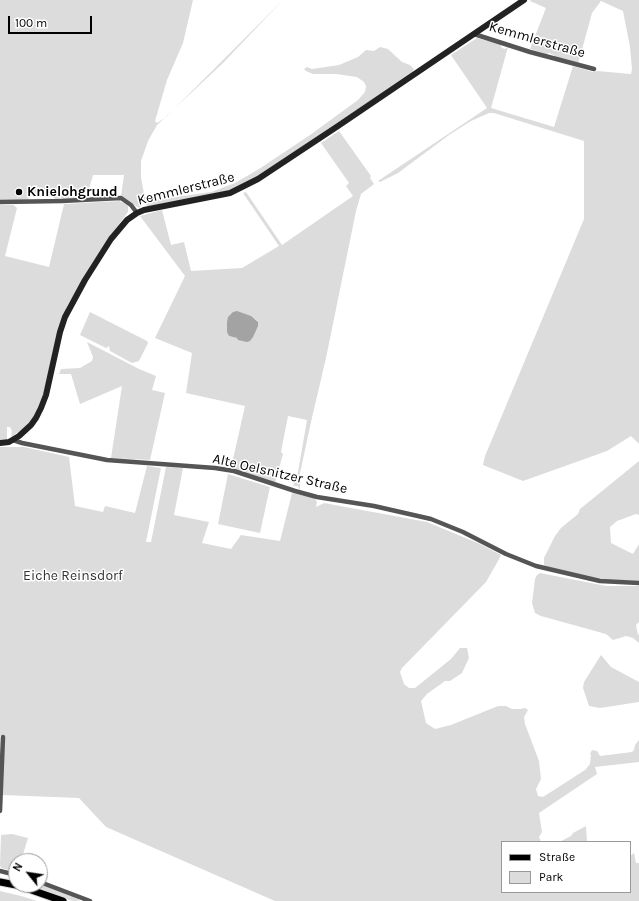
<!DOCTYPE html>
<meta charset="utf-8">
<style>
body{margin:0}
#map{position:relative;width:639px;height:901px;overflow:hidden;background:#fff;font-family:Karla,sans-serif}
canvas{display:block}
.legend{position:absolute;left:501px;top:841px;width:130px;height:52px;box-sizing:border-box;background:#fff;border:1px solid #999;margin:0;padding:5px 7px;list-style:none;font-size:12px;color:#000}
.legend li{display:flex;align-items:center;gap:8px;height:20px}
.legend b{width:20px;border:1px solid #999}
.north{position:absolute;left:8px;top:853px;width:40px;height:40px;box-sizing:border-box;background:#fff;border:1px solid #999;border-radius:50%;rotate:300deg;font-size:11px;font-weight:700;line-height:16px;text-align:center;color:#000}
.north::after{content:'';display:block;margin:auto;width:14px;height:18px;background:#000;clip-path:polygon(50% 0,100% 100%,50% 72%,0 100%)}
.scale{position:absolute;left:8px;top:16px;width:84px;height:18px;box-sizing:border-box;border:2px solid #000;border-top:0;padding-left:5px;font-size:12px;line-height:14px;white-space:nowrap;color:#000;-webkit-text-stroke:3px #fff;paint-order:stroke}
</style>
<div id="map">
<canvas width="639" height="901"></canvas>
<ul class="legend">
<li><b style="height:5px;background:#000"></b>Straße</li>
<li><b style="height:11px;background:#dcdcdc"></b>Park</li>
</ul>
<div class="north">N</div>
<div class="scale">100 m</div>
</div>
<script>
const ctx = document.querySelector('canvas').getContext('2d');
ctx.lineJoin = 'round';
function fill(path, color) { ctx.fillStyle = color; ctx.fill(path, 'evenodd'); }
const shape = rows => new Path2D(rows.map(r => 'M' + r).join(''));
function strokePath(path, color, width, dash) { ctx.strokeStyle = color; ctx.lineWidth = width; ctx.lineCap = dash ? 'butt' : 'round'; ctx.setLineDash(dash || []); ctx.stroke(path); }
function write(font, color, halo, rows, align = 'center') {
  ctx.font = font + ' Karla,sans-serif'; ctx.lineWidth = 3; ctx.setLineDash([]); ctx.textBaseline = 'middle'; ctx.strokeStyle = halo; ctx.fillStyle = color; for (const [text, x, y, turn = 0] of rows) {
    ctx.save(); ctx.translate(x, y); ctx.rotate((+turn || 0) * Math.PI / 180); ctx.textAlign = isNaN(turn) ? turn : align; if (halo) ctx.strokeText(text, 0, 0); ctx.fillText(text, 0, 0); ctx.restore();
  }
}
const green = shape([
 [0,0,193,0,183,43,167,80,160,104,155,121,157,123,166,117,283,0,223,63,157,125,148,141,141,161,141,177,144,194,147,200,149,201,211,192,235,183,259,169,310,135,358,100,365,92,366,86,364,82,357,77,336,74,313,74,306,71,304,69,307,67,312,69,339,65,358,57,366,50,374,51,380,47,388,49,402,62,410,65,414,69,412,73,256,177,227,191,150,206,147,206,143,196,140,195,139,197,141,206,139,208,121,196,124,175,93,175,89,189,86,188,84,194,78,199,57,200,52,197,29,196,28,201,0,201],
 [531,0,639,0,639,444,631,436,607,451,523,481,483,465,485,456,584,219,584,141,494,113,489,113,471,121,449,135,398,173,380,182,378,181,487,108,451,55,477,38,500,44,502,48,505,49,508,47,491,108,554,127,573,66,593,72,597,71,631,74,632,69,630,47,623,11,601,1,592,13,578,64,555,57,554,55,549,53,546,54,530,49,546,8,530,1],
 [339,131,371,176,370,178,374,184,361,194,356,211,326,358,311,422,300,473,300,490,298,486,293,486,298,472,307,420,288,416,281,452,283,454,275,483,231,468,245,406,186,393,192,353,155,338,185,276,140,216,162,210,171,245,184,242,191,271,242,268,279,246,243,193,246,192,282,245,353,196,346,186,349,183,321,143],
 [255,319,258,322,258,326,237,338,229,336],
 [119,201,126,204,128,206,128,212,108,239,67,306,57,337,40,407,35,416,27,426,11,437,12,431,10,427,7,427,7,439,0,440,0,205,14,205,17,208,5,256,49,267,64,204],
 [90,312,147,341,148,343,139,361,132,363,110,351,109,346,106,348,80,335],
 [87,342,139,369,156,376,152,390,165,393,150,460,111,458,122,386,80,404,71,374,59,374,61,369,80,368,92,361,93,357],
 [0,447,24,447,69,457,75,506,103,512,105,506,135,513,147,466,161,468,146,542,151,542,166,467,183,468,174,515,209,522,202,543,231,549,241,535,280,541,292,493,314,498,317,502,316,507,324,503,427,522,480,544,501,555,498,561,486,582,402,668,400,672,404,684,409,688,415,688,451,659,460,648,467,648,469,658,462,673,450,681,445,681,427,694,421,701,426,723,435,729,451,725,498,706,506,706,512,709,520,709,525,708,528,710,524,717,525,724,539,761,541,779,536,789,538,796,543,797,585,770,590,764,591,755,590,754,592,750,597,751,600,756,632,752,634,750,635,745,639,740,639,762,595,767,597,774,539,813,542,832,539,837,541,842,502,842,502,892,630,892,630,856,634,853,636,863,639,863,639,901,275,901,106,827,79,798,2,795,5,735,0,736],
 [639,461,639,515,636,514,617,521,610,527,611,543,633,554,639,544,639,581,603,580,546,567,544,564,544,558,555,536,561,528,578,514,580,509],
 [228,474,270,487,260,533,218,524],
 [540,573,606,586,639,586,639,622,636,625,638,635,639,634,639,643,633,638,626,636,613,640,606,634,541,616,535,613,532,603,535,579,537,575],
 [601,655,611,667,639,682,639,702,600,708,589,706,583,688,584,682],
 [586,826,587,842,559,842,571,836,573,833],
 [12,834,28,838,21,861,16,861,16,872,1,868,0,865,1,835],
 [40,883,78,899,80,901,72,901,31,885,40,885],
 [0,891,21,896,37,901,0,901]
]);
const water = shape([
 [237,311,251,316,258,322,258,326,253,337,250,341,247,342,238,340,237,338,229,336,227,332,227,322,228,317,233,312]
]);
const street = shape([
 [474,34,530,52,594,69],
 [0,202,62,201,121,198,131,205,137,213],
 [13,440,22,443,107,460,215,468,234,471,295,491,317,497,374,506,431,519,463,532,506,554,536,566,600,581,639,583],
 [0,811,3,737],
 [0,871,16,875],
 [40,882,90,901]
]);
const secondary = shape([
 [0,443,9,442,19,436,31,425,36,418,41,408,46,395,60,332,65,317,85,280,111,239,127,220,137,213,144,210,230,193,258,179,338,126,524,0]
]);
const primary = shape([
 [0,882,16,885],
 [17,885,63,901]
]);
const markers = [
 [19,192,4,"#000"]
];
const streetNames = [
 ["Kemmlerstraße",537,40,16],
 ["Kemmlerstraße",186,189,-14],
 ["Alte Oelsnitzer Straße",280,474,13]
];
const poiNames = [
 ["Knielohgrund",27,192]
];
const parkNames = [
 ["Eiche Reinsdorf",73,576]
];
fill(green, '#dcdcdc');
fill(water, '#a3a3a3');
strokePath(primary, '#dbdbdb', 9);
strokePath(street, '#555', 4.5);
strokePath(secondary, '#222', 6);
strokePath(primary, '#000', 7);
for (const [x, y, r, color] of markers) { const dot = new Path2D(); dot.arc(x, y, r, 0, 2 * Math.PI); ctx.fillStyle = color; ctx.fill(dot); strokePath(dot, '#fff', 1.5); }
write('14px', '#000', '#fff', streetNames);
write('bold 14px', '#000', '#fff', poiNames, 'left');
write('14px', '#333', '#fff', parkNames);
</script>
